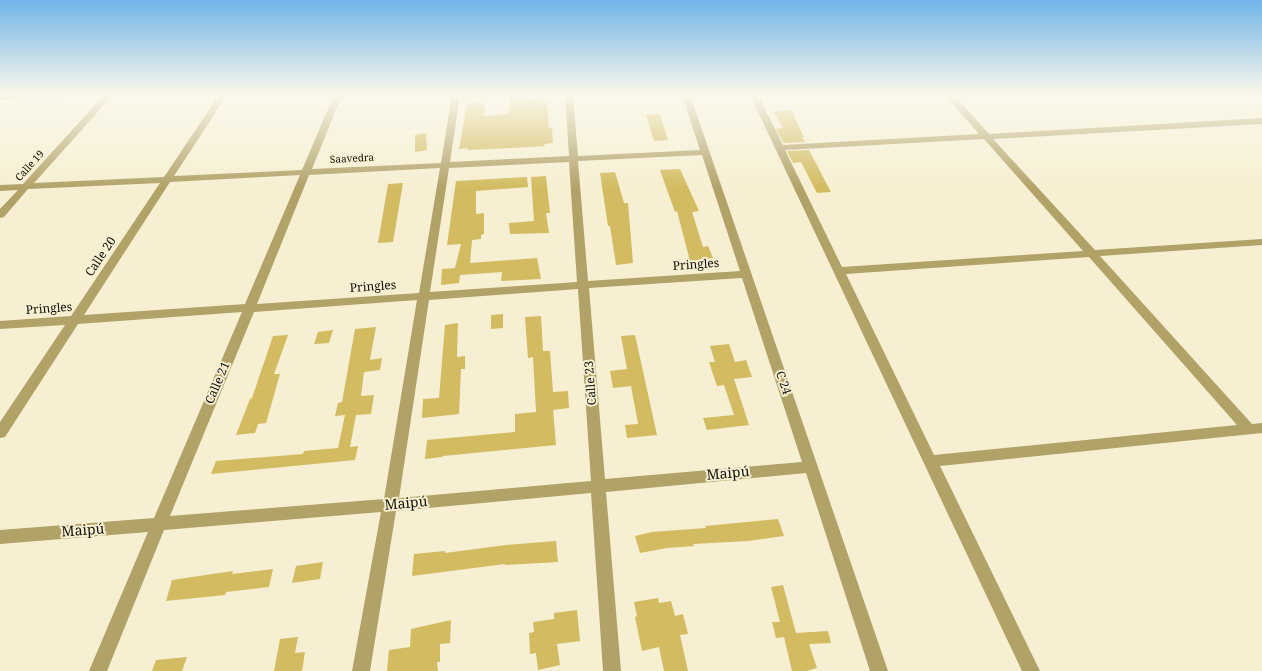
<!DOCTYPE html>
<meta charset="utf-8">
<style>
body{margin:0}
canvas{display:block;background:#f6efd2}
</style>
<canvas width="1262" height="671"></canvas>
<script>
const ctx = document.querySelector('canvas').getContext('2d');
ctx.lineJoin = 'round';
function fill(path, color) { ctx.fillStyle = color; ctx.fill(path, 'evenodd'); }
const shape = rows => new Path2D(rows.map(r => 'M' + r).join(''));
function write(font, color, halo, rows, align = 'center') {
  ctx.font = font + ' "Noto Serif",serif'; ctx.lineWidth = 4; ctx.setLineDash([]); ctx.textBaseline = 'middle'; ctx.strokeStyle = halo; ctx.fillStyle = color; for (const [text, x, y, turn = 0] of rows) {
    ctx.save(); ctx.translate(x, y); ctx.rotate((+turn || 0) * Math.PI / 180); ctx.textAlign = isNaN(turn) ? turn : align; if (halo) ctx.strokeText(text, 0, 0); ctx.fillText(text, 0, 0); ctx.restore();
  }
}
const building = shape([
 [510,95,524,95,524,100,541,99,542,102,547,102,549,128,552,128,553,143,544,144,545,146,531,147,468,150,468,148,459,149,467,103,485,103,484,116,509,114],
 [791,110,804,137,802,137,805,142,784,143,776,129,783,128,773,112],
 [660,114,668,140,654,141,646,115],
 [426,133,427,150,415,152,415,135],
 [809,150,831,192,817,193,801,162,793,163,787,151],
 [680,169,699,211,692,212,703,247,708,246,713,258,690,261,677,211,675,212,660,170],
 [615,172,624,203,628,203,633,263,616,265,610,226,608,226,600,173],
 [546,176,550,213,546,213,549,233,510,234,509,223,534,221,531,177],
 [527,177,528,187,476,191,476,214,484,213,484,234,481,235,481,239,472,240,470,263,537,258,541,279,501,281,502,272,460,275,459,283,441,285,442,269,455,268,461,244,447,245,456,181],
 [403,183,393,242,378,243,388,184],
 [503,314,503,328,491,329,491,315],
 [541,316,543,351,550,351,553,392,568,391,569,408,553,410,556,445,443,456,442,457,425,459,427,440,515,432,515,414,536,412,533,357,528,358,525,317],
 [458,323,457,357,465,356,465,369,461,369,459,414,422,418,423,399,439,398,445,325],
 [376,327,370,360,382,358,380,370,364,372,361,396,374,395,371,414,356,415,350,447,358,446,355,460,211,474,216,461,303,454,304,451,338,448,345,415,335,416,338,403,342,402,355,329],
 [333,330,329,343,314,344,318,332],
 [288,335,274,374,280,374,266,423,258,424,255,433,236,435,250,399,252,398,273,336],
 [635,335,657,435,627,438,625,425,638,424,631,386,613,388,610,371,627,369,621,336],
 [729,344,735,362,746,360,752,377,734,379,749,425,707,430,703,418,734,415,724,385,717,386,709,362,715,362,710,346],
 [778,519,784,536,748,541,693,544,694,546,667,548,640,553,635,536,652,532,706,528,705,526],
 [556,541,558,562,505,565,505,564,412,576,414,554,445,551,445,553,506,545],
 [323,562,320,579,292,583,296,566],
 [273,569,269,587,226,592,225,595,166,601,172,580,233,571,232,574],
 [783,585,796,633,828,631,831,643,809,644,817,668,806,671,792,671,784,637,776,638,772,622,780,622,771,587],
 [658,598,659,603,671,601,675,616,683,614,688,634,680,635,688,671,664,671,659,647,642,651,635,617,637,616,634,602],
 [577,610,580,641,557,644,560,665,538,670,536,653,530,654,529,633,534,632,533,622,554,619,554,613],
 [451,620,450,643,440,644,440,662,437,662,438,671,387,671,389,650,410,647,411,629],
 [298,637,295,653,305,652,302,671,274,671,280,639],
 [187,657,182,671,152,671,156,660]
]);
const minor = shape([
 [69,95,65,97,0,100,0,96,69,95],
 [104,95,113,95,34,183,164,177,219,95,227,95,174,176,302,170,334,95,342,95,312,169,441,163,452,95,460,95,450,162,569,156,565,95,573,95,578,156,700,150,682,95,690,95,888,671,870,671,806,473,606,492,621,671,603,671,591,493,396,511,370,671,352,671,381,512,164,530,107,671,89,671,148,532,0,544,0,530,154,518,242,312,78,324,5,437,0,438,0,422,65,325,0,329,0,321,71,316,160,183,28,189,4,217,0,218,0,209,18,190,0,191,0,185,23,184,104,95],
 [702,155,740,271,588,281,578,161,702,155],
 [569,162,577,282,430,292,449,168,569,162],
 [440,168,419,293,257,304,309,175,440,168],
 [300,175,245,304,84,315,170,182,300,175],
 [742,278,802,462,605,479,589,288,742,278],
 [578,289,591,481,399,498,429,300,578,289],
 [417,300,384,499,170,516,254,312,417,300],
 [750,95,758,95,783,145,979,134,945,95,954,95,989,134,1262,118,1262,124,993,139,1095,250,1262,239,1262,245,1100,256,1252,424,1262,423,1262,433,940,466,1040,671,1022,671,750,95],
 [984,139,1083,251,842,267,785,150,984,139],
 [1089,257,1237,425,934,455,846,274,1089,257]
]);
const farStreetnames = [
 ["Saavedra",352,159,-3],
 ["Calle 19",30,166,-48]
];
const streetNames = [
 ["Calle 20",101,257,-56],
 ["Pringles",696,265,-4],
 ["Pringles",373,287,-4],
 ["Pringles",49,309,-4],
 ["Calle 21",218,383,-67],
 ["Calle 23",591,383,-94],
 ["C 24",783,383,71]
];
const nearStreetnames = [
 ["Maipú",728,474,-5],
 ["Maipú",406,504,-5],
 ["Maipú",83,531,-4]
];
fill(building, '#d2bb60');
fill(minor, '#b1a268');
const sky = ctx.createLinearGradient(0, 0, 0, 189);
sky.addColorStop(0, '#70b4e9');
sky.addColorStop(0.5, '#fbf8eb');
sky.addColorStop(1, '#fbf8eb00');
ctx.fillStyle = sky;
ctx.fillRect(0, 0, 1262, 189);
write('10px', '#131107', '#f6efd2', farStreetnames);
write('12px', '#131107', '#f6efd2', streetNames);
write('14px', '#131107', '#f6efd2', nearStreetnames);
</script>
